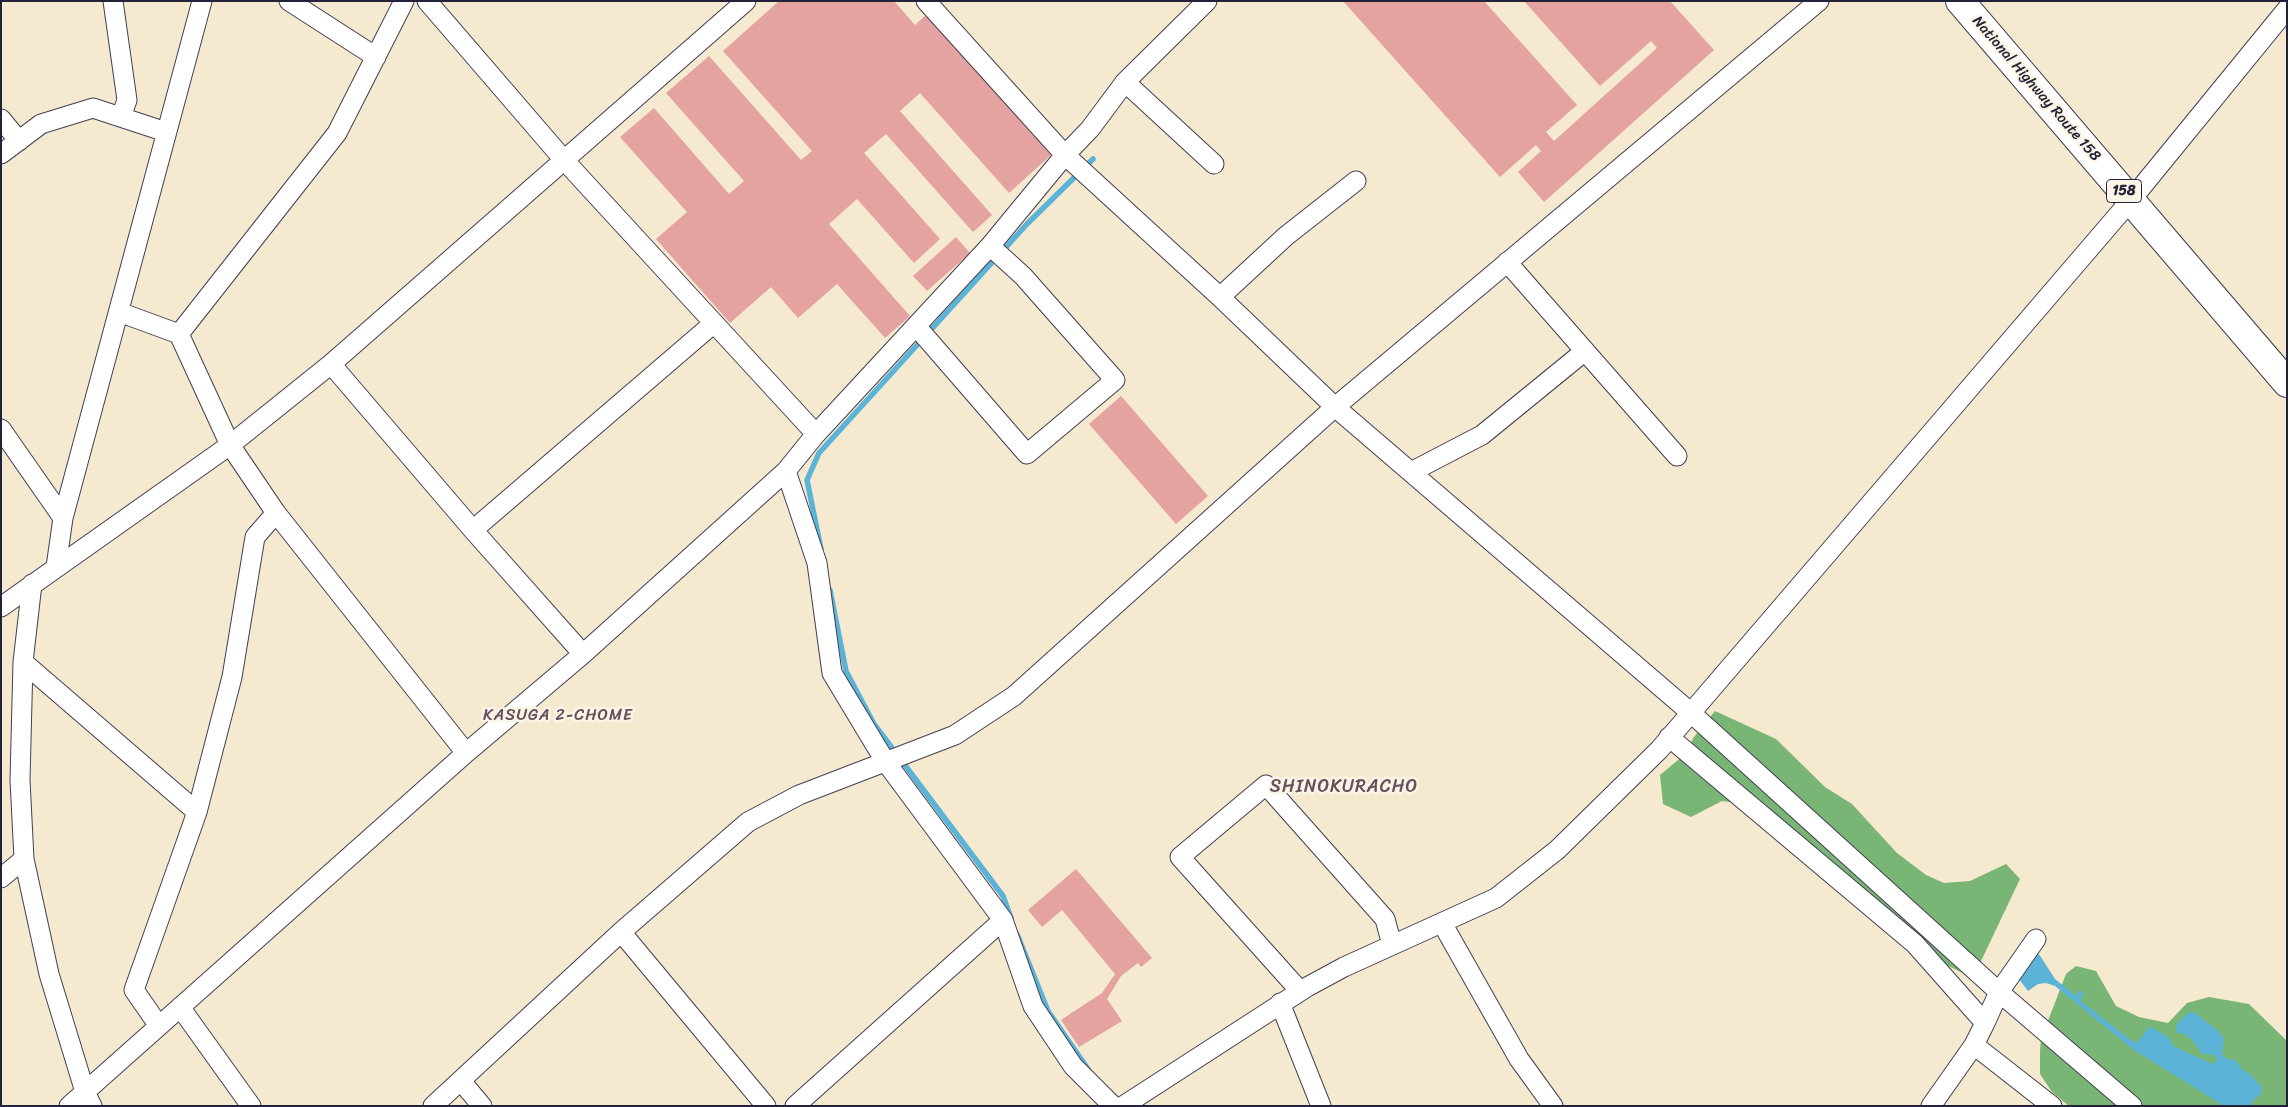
<!DOCTYPE html>
<style>
body{margin:0}
#map{position:relative;width:2288px;height:1107px;overflow:hidden;background:#f5e9d0;font-family:Sriracha,sans-serif}
canvas{display:block}
.frame{position:absolute;inset:0;border:2px solid #22223b;pointer-events:none}
</style>
<div id="map">
<canvas width="2288" height="1107"></canvas>
<div class="frame"></div>
</div>
<script>
const g = document.querySelector('canvas').getContext('2d');
g.lineJoin = 'round';
function fill(path, color) {
  g.fillStyle = color;
  g.fill(path, 'evenodd');
}
function toPath(rows) {
  const path = new Path2D();
  for (const r of rows) {
    path.moveTo(r[0], r[1]);
    for (let i = 2; i < r.length; i += 2) path.lineTo(r[i], r[i + 1]);
  }
  return path;
}
function trace(path, color, width, dash) {
  g.strokeStyle = color;
  g.lineWidth = width;
  g.lineCap = dash ? 'butt' : 'round';
  g.setLineDash(dash || []);
  g.stroke(path);
}
function write(font, color, halo, rows, align = 'center') {
  g.font = font + ' Sriracha,sans-serif';
  g.lineWidth = 5;
  g.setLineDash([]);
  g.textBaseline = 'middle';
  g.strokeStyle = halo;
  g.fillStyle = color;
  for (const [text, x, y, turn = 0] of rows) {
    g.save();
    g.translate(x, y);
    g.rotate((+turn || 0) * Math.PI / 180);
    g.textAlign = isNaN(turn) ? turn : align;
    if (halo) g.strokeText(text, 0, 0);
    g.fillText(text, 0, 0);
    g.restore();
  }
}
fill(toPath([
 [1715,711,1776,739,1825,787,1852,804,1897,853,1926,875,1944,883,1970,881,2006,864,2020,879,1973,978,1934,959,1751,805,1722,801,1691,817,1663,804,1660,775,1684,755,1694,737],
 [2076,966,2096,971,2116,1006,2139,1017,2168,1023,2187,1003,2209,997,2249,1004,2287,1041,2287,1106,2069,1106,2052,1092,2040,1074,2040,1051,2041,1039,2066,974]
]), '#79b574');
fill(toPath([
 [2039,954,2055,979,2076,996,2079,990,2083,992,2081,1001,2129,1039,2137,1043,2150,1026,2169,1038,2173,1046,2212,1064,2217,1060,2215,1055,2202,1054,2193,1041,2185,1034,2177,1033,2176,1026,2183,1017,2192,1011,2217,1030,2224,1039,2222,1055,2228,1059,2235,1060,2243,1070,2251,1075,2262,1087,2261,1094,2253,1100,2250,1106,2224,1106,2134,1050,2055,986,2046,983,2038,984,2028,991,2016,975,2028,960]
]), '#5bb3d8');
trace(toPath([
 [821,549,807,480,819,453,1027,224,1093,159],
 [830,590,846,671,874,724,1003,896,1011,918],
 [1017,934,1048,1011,1088,1069]
]), '#5bb3d8', 5.5);
fill(toPath([
 [779,1,894,1,915,25,926,15,1051,155,1009,193,920,93,900,111,992,215,973,232,886,134,864,153,940,239,914,263,857,199,829,224,910,316,885,338,837,284,798,318,771,287,730,323,656,239,687,212,620,137,654,108,729,194,744,181,666,93,709,56,801,160,812,151,723,51],
 [1343,1,1484,1,1577,105,1546,132,1554,141,1657,48,1651,41,1600,86,1524,1,1670,1,1714,50,1544,202,1518,172,1541,151,1536,145,1500,177],
 [956,237,970,253,927,291,913,276],
 [1121,396,1208,496,1176,524,1089,424],
 [1076,869,1152,958,1141,967,1138,963,1121,976,1107,999,1122,1021,1079,1047,1061,1020,1102,993,1115,974,1062,910,1042,927,1028,910]
]), '#e4a2a0');
const minor = toPath([
 [113,1,127,100,121,117],
 [289,1,376,57],
 [427,1,564,160,816,434],
 [926,1,1065,155,1220,297,1335,407,1690,712,1999,992,2132,1106],
 [1125,82,1214,164],
 [1,119,19,141],
 [1,154,41,124,93,108,166,132],
 [1507,262,1677,456],
 [1220,297,1286,236,1356,181],
 [119,312,179,334,230,445,276,513,466,753],
 [916,326,1027,454,1115,380,1023,276,990,246],
 [179,334,337,133,404,1],
 [331,364,473,530,583,654],
 [1,429,63,518],
 [786,471,817,563,832,673,885,761,1003,920,1033,1006,1073,1066,1113,1106],
 [1411,472,1482,435,1585,351],
 [473,530,714,323],
 [56,567,63,518,202,1],
 [32,584,23,662,20,780,24,859,49,974,85,1092,92,1106],
 [1,607,230,445,331,364,746,1],
 [23,662,197,812],
 [1669,737,1915,944,1985,1023,1974,1045,2052,1106],
 [1,878,24,859],
 [1442,923,1519,1059,1553,1106],
 [621,932,766,1106],
 [1300,991,1180,857,1266,785,1385,919,1392,945],
 [1280,1003,1321,1106],
 [180,1007,251,1106],
 [1985,1023,1999,992,2036,939],
 [159,1026,134,990,197,812,232,677,255,537,276,513],
 [461,1081,482,1106],
 [69,1106,466,753,583,654,786,471,816,434,990,246,1065,155,1090,129,1125,82,1207,1],
 [433,1106,621,932,748,822,799,795,955,735,1014,696,1335,407,1819,1],
 [795,1106,1003,920],
 [1123,1106,1307,987,1344,967,1496,898,1557,850,1659,750,2131,200,2287,9],
 [1931,1106,1974,1045]
]);
const highway = toPath([
 [1960,1,2287,383]
]);
trace(minor, '#424051', 21);
trace(highway, '#424051', 30);
trace(minor, '#fff', 19);
trace(highway, '#fff', 28);
for (const [x, y, w] of [
 [2124,191,35]
]) {
  const box = new Path2D();
  box.roundRect(x - w / 2, y - 11.5, w, 23, 4);
  g.fillStyle = '#fcf5e5';
  g.fill(box);
  trace(box, '#22223b', 1);
}
write('bold 14px', '#22223b', null, [
 ["158",2124,191]
]);
write('15px', '#22223b', '#fcf5e5', [
 ["National Highway Route 158",2036,89,49]
]);
g.letterSpacing = '1px';
write('16px', '#664f5e', '#fcf5e5', [
 ["KASUGA 2-CHOME",558,716]
]);
g.letterSpacing = '0px';
g.letterSpacing = '1px';
write('18px', '#664f5e', '#fcf5e5', [
 ["SHINOKURACHO",1344,787]
]);
g.letterSpacing = '0px';
</script>
